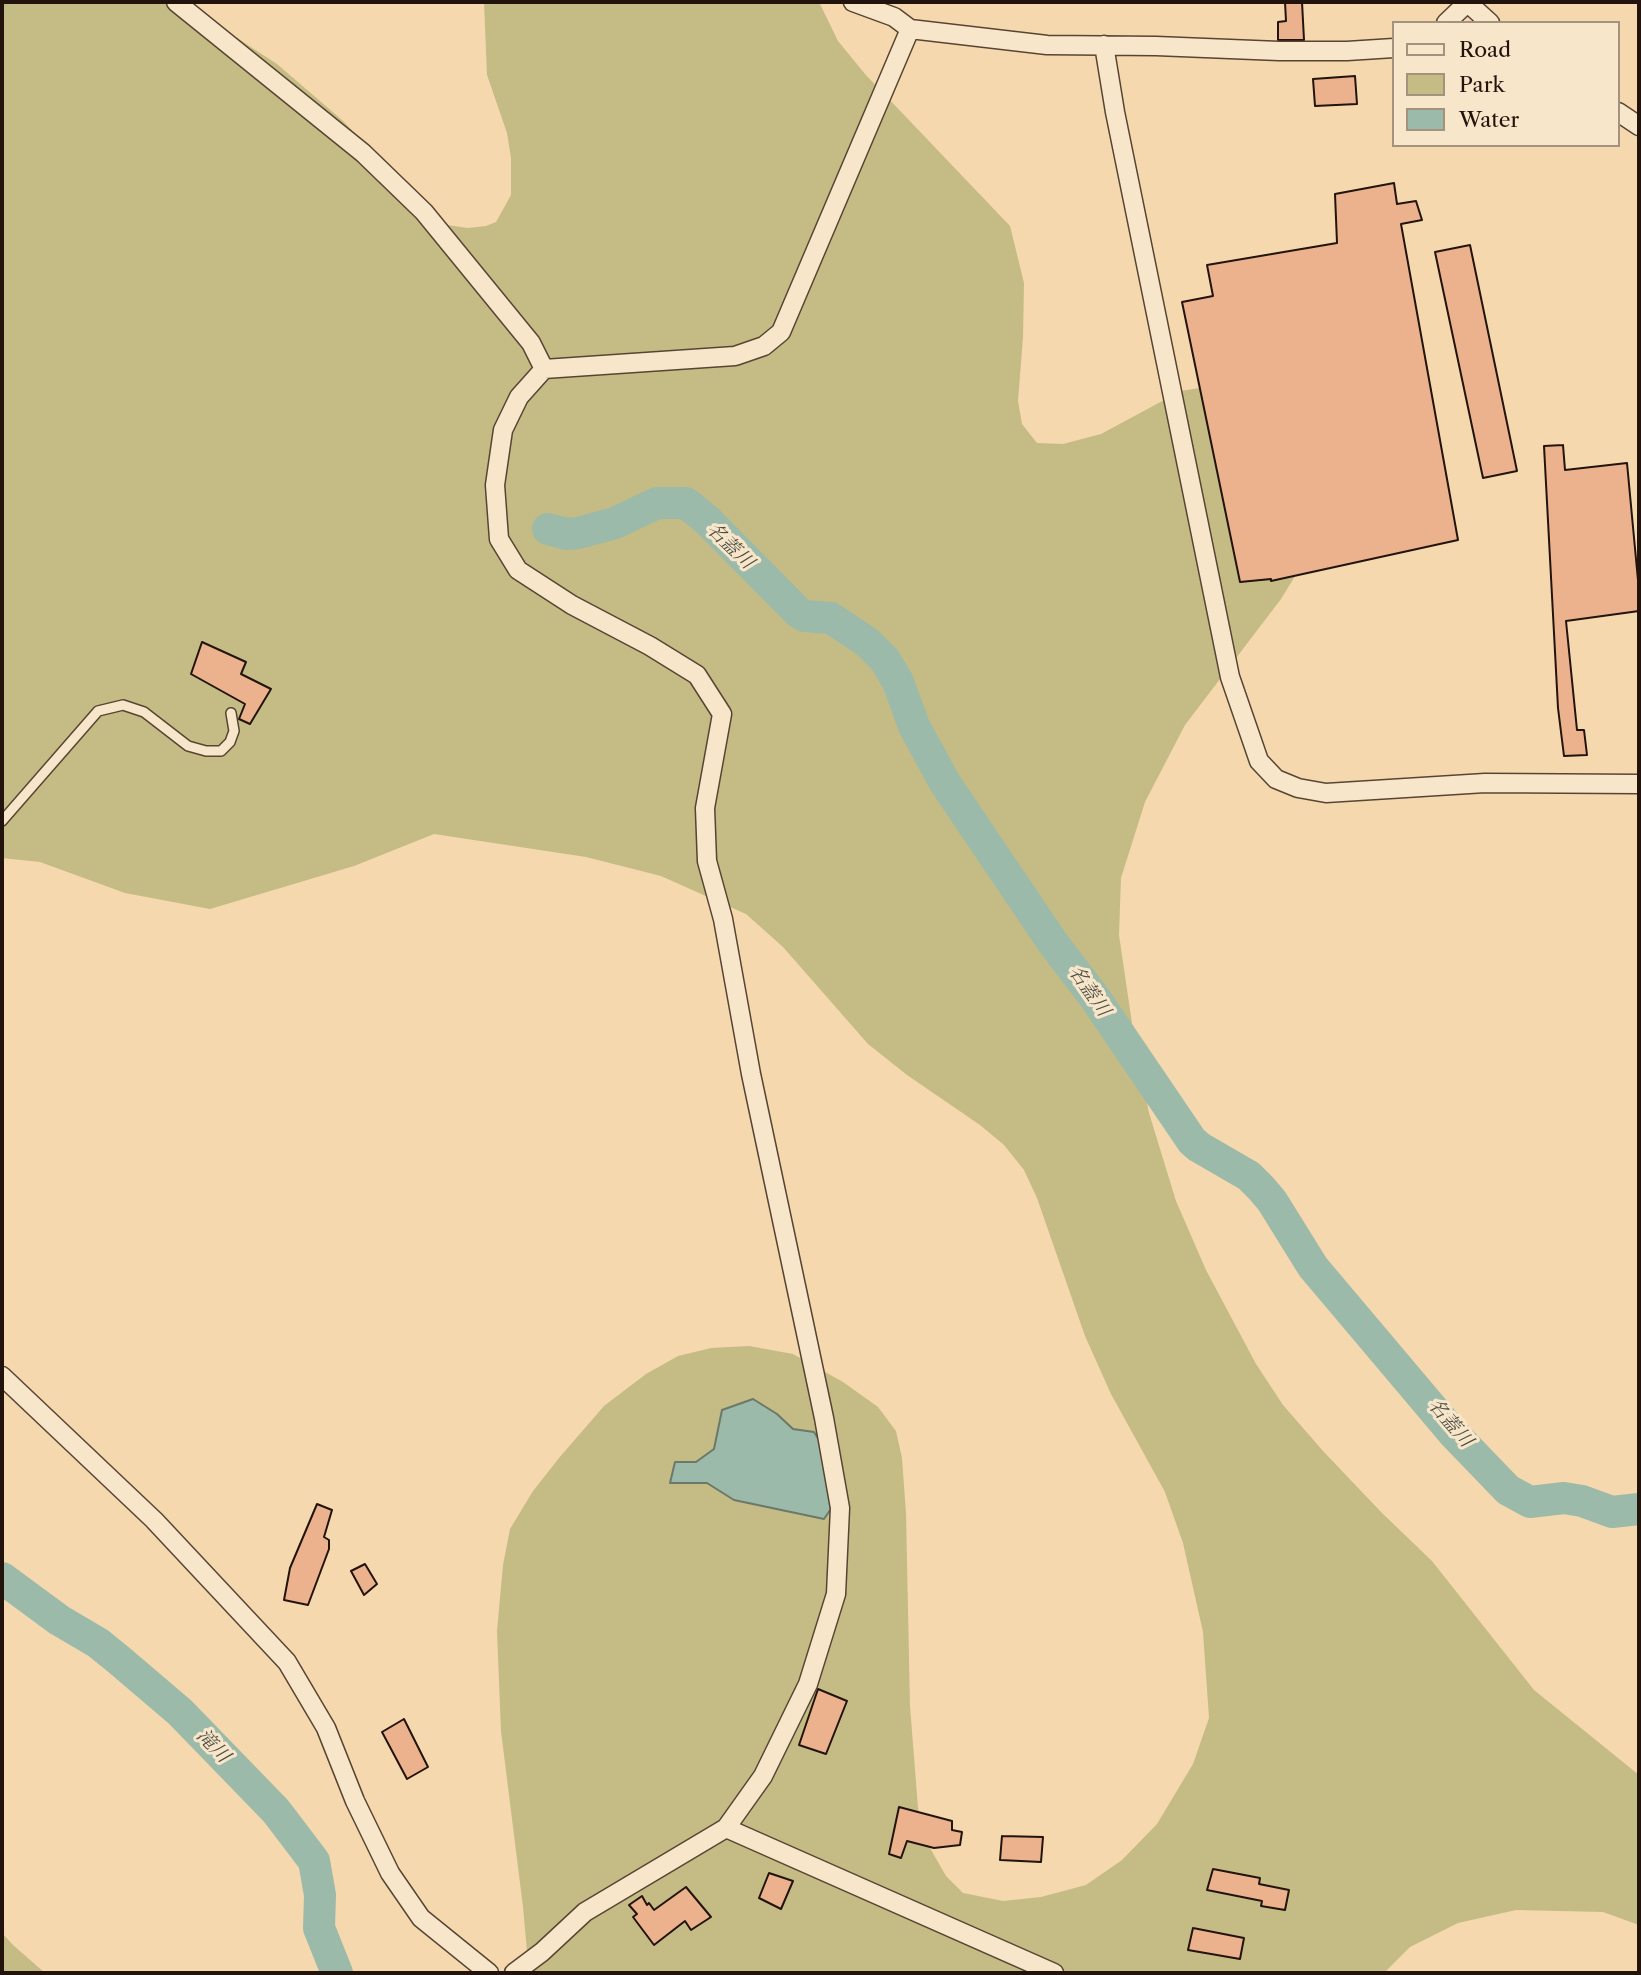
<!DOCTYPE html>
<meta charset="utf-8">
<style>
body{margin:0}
#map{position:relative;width:1641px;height:1975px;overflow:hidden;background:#f5d8ad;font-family:"Libre Caslon Text",serif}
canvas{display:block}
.frame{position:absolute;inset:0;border:4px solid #22140c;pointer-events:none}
.legend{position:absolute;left:1392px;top:21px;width:228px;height:126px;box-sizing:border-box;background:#f8e6ca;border:2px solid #a2927e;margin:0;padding:9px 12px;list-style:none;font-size:21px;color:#22140c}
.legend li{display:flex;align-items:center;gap:14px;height:35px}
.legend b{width:35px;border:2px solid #a2927e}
</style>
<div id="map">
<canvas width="1641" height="1975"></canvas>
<div class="frame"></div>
<ul class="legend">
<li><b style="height:9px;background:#f8e6ca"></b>Road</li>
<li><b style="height:19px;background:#c4bc84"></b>Park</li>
<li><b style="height:19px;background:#9cbaa9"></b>Water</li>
</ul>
</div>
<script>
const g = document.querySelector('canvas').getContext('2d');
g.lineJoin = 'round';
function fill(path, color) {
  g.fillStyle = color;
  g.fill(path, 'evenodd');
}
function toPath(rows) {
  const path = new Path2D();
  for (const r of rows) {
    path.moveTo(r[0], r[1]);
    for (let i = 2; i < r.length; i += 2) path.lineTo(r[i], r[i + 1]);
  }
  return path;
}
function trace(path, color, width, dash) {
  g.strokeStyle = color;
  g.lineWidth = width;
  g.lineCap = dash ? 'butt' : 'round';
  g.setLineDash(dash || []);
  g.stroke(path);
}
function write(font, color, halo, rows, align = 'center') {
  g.font = font + ' "Libre Caslon Text","Noto Serif JP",serif';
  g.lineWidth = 6;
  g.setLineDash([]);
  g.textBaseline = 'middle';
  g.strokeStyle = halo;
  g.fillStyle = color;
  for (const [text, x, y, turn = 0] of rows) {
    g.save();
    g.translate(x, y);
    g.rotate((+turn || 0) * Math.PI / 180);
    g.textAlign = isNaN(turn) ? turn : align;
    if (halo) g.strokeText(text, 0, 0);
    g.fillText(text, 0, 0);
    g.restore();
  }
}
fill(toPath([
 [2,2,182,2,277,64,342,120,386,165,431,217,447,225,468,228,486,226,496,222,511,195,511,158,507,133,487,75,484,2,819,2,838,41,865,74,1010,226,1024,283,1023,337,1018,401,1022,424,1037,443,1063,444,1101,434,1181,391,1212,386,1316,542,1281,599,1185,725,1145,802,1121,878,1119,935,1134,1037,1149,1113,1176,1201,1206,1270,1256,1364,1283,1405,1323,1451,1382,1513,1432,1561,1534,1690,1639,1775,1639,1925,1603,1912,1516,1910,1458,1923,1410,1947,1384,1973,529,1973,523,1907,501,1731,497,1631,503,1565,510,1529,533,1491,559,1458,604,1406,646,1374,678,1356,711,1348,749,1346,793,1354,843,1382,878,1407,896,1431,902,1458,906,1513,910,1706,918,1808,926,1841,946,1876,963,1893,1003,1901,1041,1897,1086,1885,1122,1860,1157,1824,1193,1764,1209,1718,1203,1632,1183,1543,1165,1492,1111,1394,1085,1336,1037,1198,1024,1170,1004,1145,980,1125,907,1075,868,1044,783,947,746,914,661,876,586,857,434,834,354,866,210,909,125,893,40,862,2,858],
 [2,1933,13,1945,45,1973,2,1973]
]), '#c4bc84');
const water = toPath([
 [753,1399,777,1414,793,1429,814,1432,821,1443,833,1506,824,1519,734,1500,707,1483,670,1483,675,1462,696,1462,714,1449,722,1410,753,1399]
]);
fill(water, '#9cbaa9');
trace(water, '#6b786a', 2);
trace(toPath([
 [548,529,567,534,578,533,615,523,657,503,686,503,707,520,798,612,805,616,831,618,867,642,885,660,898,682,914,726,945,783,1053,943,1095,998,1192,1141,1199,1147,1249,1176,1261,1188,1272,1201,1313,1267,1454,1434,1508,1490,1530,1502,1564,1498,1582,1501,1612,1512,1639,1509],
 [2,1578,59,1620,98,1643,119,1660,180,1712,276,1811,314,1861,320,1895,319,1928,337,1973]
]), '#9cbaa9', 32);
const building = toPath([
 [1285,2,1302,2,1304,40,1278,40,1278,22,1286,21,1285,2],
 [1355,76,1357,104,1315,106,1313,79,1355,76],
 [1394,183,1397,204,1416,201,1422,220,1401,224,1458,540,1271,581,1271,579,1240,582,1182,302,1213,296,1207,265,1337,243,1335,194,1394,183],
 [1470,245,1517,471,1483,478,1435,252,1470,245],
 [1563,445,1565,470,1627,463,1639,591,1639,611,1566,621,1577,730,1584,730,1587,755,1564,756,1558,708,1544,446,1563,445],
 [202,642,246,662,241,674,271,689,250,724,239,719,245,704,191,674,202,642],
 [317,1504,332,1510,324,1537,329,1540,329,1549,308,1605,284,1600,290,1568,317,1504],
 [365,1564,377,1584,364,1595,351,1571,365,1564],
 [818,1689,847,1701,826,1754,799,1745,818,1689],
 [404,1719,428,1767,407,1779,382,1732,404,1719],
 [899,1807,952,1821,952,1830,962,1832,960,1845,934,1848,907,1841,901,1858,889,1854,899,1807],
 [1002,1836,1043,1837,1041,1862,1000,1860,1002,1836],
 [1213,1869,1260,1878,1259,1884,1289,1890,1285,1910,1261,1906,1262,1901,1207,1890,1213,1869],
 [769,1873,793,1881,781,1909,759,1898,769,1873],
 [686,1887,711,1917,691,1930,685,1921,654,1945,633,1917,637,1914,629,1905,642,1896,647,1905,649,1903,654,1910,686,1887],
 [1193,1928,1244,1938,1240,1959,1188,1950,1193,1928]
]);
fill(building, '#ecb28d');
trace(building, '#22140c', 2);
const lane = toPath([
 [2,821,98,711,123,705,144,712,188,746,206,751,221,751,230,742,234,731,231,713]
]);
const street = toPath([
 [176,2,363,153,424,212,531,343,544,369],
 [853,2,894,17,910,29,1047,45,1156,46,1279,51,1347,51,1394,48],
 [1467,2,1490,23],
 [1446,23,1468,2],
 [1104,45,1115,112,1230,677,1259,761,1276,779,1298,788,1326,793,1485,783,1639,784],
 [1618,112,1639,126],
 [2,1376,154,1520,287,1662,326,1728,355,1801,390,1873,421,1918,489,1973],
 [726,1828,1054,1973],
 [514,1973,542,1952,585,1912,726,1828,763,1776,808,1684,836,1594,840,1508,824,1418,751,1074,723,919,707,861,705,808,722,714,697,675,650,646,572,605,518,570,499,539,495,485,503,430,519,397,544,369,735,356,764,346,781,332,910,29]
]);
trace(lane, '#574534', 12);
trace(street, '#574534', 21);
trace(lane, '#f8e6ca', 9);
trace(street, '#f8e6ca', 18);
write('italic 19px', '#4d4e43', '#f8e6ca', [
 ["名蓋川",730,546,44],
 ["名蓋川",1089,991,55],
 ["名蓋川",1450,1423,49],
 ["滝川",213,1746,46]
]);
</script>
